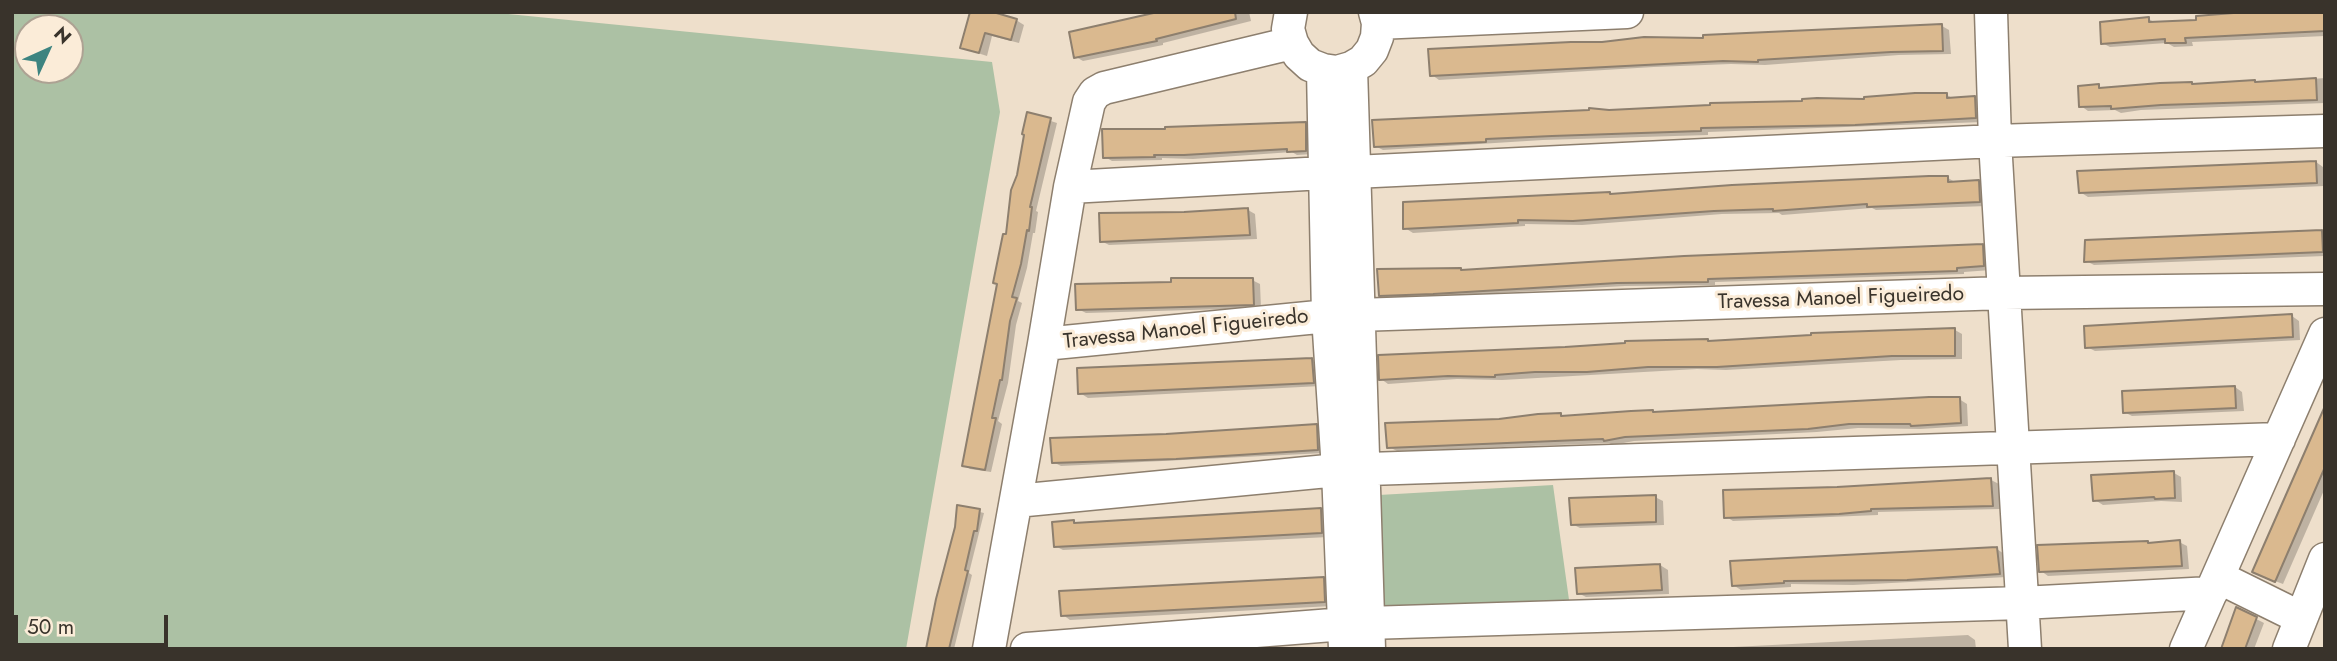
<!DOCTYPE html>
<style>
body{margin:0}
#map{position:relative;width:2337px;height:661px;overflow:hidden;background:#eedfcb;font-family:Jost,sans-serif}
canvas{display:block}
.frame{position:absolute;inset:0;border:14px solid #39332b;pointer-events:none}
.north{position:absolute;left:14px;top:14px;width:70px;height:70px;box-sizing:border-box;background:#fbecd8;border:2px solid #ada293;border-radius:50%;rotate:45deg;font-size:19px;font-weight:700;line-height:28px;text-align:center;color:#39332b}
.north::after{content:'';display:block;margin:auto;width:24px;height:32px;background:#3d8480;clip-path:polygon(50% 0,100% 100%,50% 72%,0 100%)}
.scale{position:absolute;left:14px;top:615px;width:154px;height:32px;box-sizing:border-box;border:4px solid #39332b;border-top:0;padding-left:9px;font-size:21px;line-height:24px;white-space:nowrap;color:#39332b;-webkit-text-stroke:5px #fbecd8;paint-order:stroke}
</style>
<div id="map">
<canvas width="2337" height="661"></canvas>
<div class="frame"></div>
<div class="north">N</div>
<div class="scale">50 m</div>
</div>
<script>
const g = document.querySelector('canvas').getContext('2d');
g.lineJoin = 'round';
function fill(path, color) {
  g.fillStyle = color;
  g.fill(path, 'evenodd');
}
function toPath(rows) {
  const path = new Path2D();
  for (const r of rows) {
    path.moveTo(r[0], r[1]);
    for (let i = 2; i < r.length; i += 2) path.lineTo(r[i], r[i + 1]);
  }
  return path;
}
function trace(path, color, width, dash) {
  g.strokeStyle = color;
  g.lineWidth = width;
  g.lineCap = dash ? 'butt' : 'round';
  g.setLineDash(dash || []);
  g.stroke(path);
}
function write(font, color, halo, rows, align = 'center') {
  g.font = font + ' Jost,sans-serif';
  g.lineWidth = 6;
  g.setLineDash([]);
  g.textBaseline = 'middle';
  g.strokeStyle = halo;
  g.fillStyle = color;
  for (const [text, x, y, turn = 0] of rows) {
    g.save();
    g.translate(x, y);
    g.rotate((+turn || 0) * Math.PI / 180);
    g.textAlign = isNaN(turn) ? turn : align;
    if (halo) g.strokeText(text, 0, 0);
    g.fillText(text, 0, 0);
    g.restore();
  }
}
fill(toPath([
 [12,12,488,12,992,62,1000,112,906,649,12,649],
 [28,28,70,28,70,70,28,70],
 [1553,485,1570,607,1385,618,1379,495]
]), '#acc1a4');
fill(toPath([
 [971,12,1016,20,1024,25,1019,43,992,36,987,56,962,48],
 [1161,12,1249,12,1251,21,1163,43,1163,45,1083,61,1076,57],
 [2325,12,2325,36,2192,42,2193,46,2174,47,2167,43,2110,47,2102,43,2149,19,2157,24],
 [1942,26,1949,30,1951,54,1899,55,1765,65,1731,64,1654,67,1439,80,1432,75,1705,40],
 [2325,78,2325,103,2141,110,2121,113,2115,110,2088,111,2081,106,2098,86,2104,89,2191,83,2195,85,2255,81,2258,83],
 [1947,95,1954,99,1975,98,1982,102,1983,122,1708,132,1708,135,1543,140,1383,150,1375,146,1609,112,1866,101],
 [1029,114,1057,123,1036,211,1038,212,1035,233,1033,233,1027,268,1018,301,1022,303,1016,325,1008,383,998,421,1002,424,991,472,970,469,964,465],
 [1305,124,1313,128,1313,154,1297,155,1292,152,1193,159,1162,158,1162,160,1112,161,1105,157,1166,131],
 [2316,162,2323,167,2324,186,2088,197,2080,192],
 [1948,178,1955,182,1978,182,1986,186,1987,206,1876,210,1872,208,1782,215,1779,213,1722,214,1582,225,1525,224,1525,226,1413,233,1405,228,1613,196],
 [1248,210,1255,214,1257,239,1109,245,1101,241,1184,214],
 [2321,232,2325,234,2325,256,2094,265,2086,261],
 [1982,246,1990,250,1991,270,1964,272,1964,274,1715,282,1715,285,1625,286,1388,299,1381,295,1460,269,1464,272],
 [1252,280,1260,284,1261,308,1086,313,1078,309],
 [2292,316,2299,321,2300,340,2095,351,2087,347],
 [1955,330,1962,334,1962,359,1901,360,1726,370,1697,369,1502,380,1457,379,1388,384,1381,379,1707,340,1710,342],
 [1312,359,1320,364,1321,386,1088,398,1080,393],
 [2235,387,2242,392,2244,411,2132,416,2124,412],
 [1959,399,1967,404,1968,426,1920,429,1858,428,1817,432,1634,441,1613,445,1609,443,1397,451,1389,447,1499,420,1560,415,1565,418],
 [2325,410,2325,488,2283,584,2262,576],
 [1316,426,1324,431,1325,453,1061,466,1053,462,1166,436],
 [2174,473,2181,477,2182,502,2161,501,2103,505,2095,500],
 [1991,480,1999,484,2000,509,1878,512,1878,515,1733,521,1725,516,1837,489],
 [1655,497,1663,501,1664,525,1580,528,1572,524],
 [959,507,984,513,969,573,972,575,954,649,928,649,957,528],
 [1321,510,1328,515,1329,537,1063,550,1055,546,1074,522,1078,524],
 [2179,542,2187,546,2189,569,2048,576,2041,571,2151,545],
 [1997,549,2004,554,2007,577,1853,585,1791,584,1791,587,1741,590,1733,585],
 [1660,565,1668,570,1669,594,1586,597,1578,593],
 [1323,579,1331,583,1332,606,1070,620,1063,615],
 [2237,609,2264,623,2254,649,2220,649],
 [1968,635,1975,640,1976,649,1671,649,1671,647,1733,647]
]), '#0003');
const building = toPath([
 [970,12,993,12,1017,19,1011,40,985,33,979,53,960,48,970,12],
 [1158,12,1235,12,1236,19,1156,39,1157,41,1074,58,1069,32,1158,12],
 [2246,12,2325,12,2325,31,2185,38,2186,43,2165,43,2165,39,2101,44,2100,22,2149,17,2149,22,2196,20,2196,16,2246,12],
 [1942,24,1943,51,1891,52,1758,60,1758,62,1723,61,1430,76,1428,49,1571,42,1602,42,1644,37,1703,38,1703,35,1942,24],
 [2316,78,2317,100,2161,105,2111,109,2111,106,2079,107,2078,86,2099,84,2099,88,2160,83,2192,82,2192,84,2255,80,2255,82,2316,78],
 [1915,93,1947,93,1947,98,1975,96,1976,118,1855,125,1701,128,1701,131,1552,136,1486,139,1486,142,1374,147,1372,120,1589,110,1589,108,1609,110,1710,105,1710,103,1802,101,1802,99,1817,98,1864,99,1864,97,1915,93],
 [1027,112,1051,118,1030,207,1032,207,1029,231,1027,230,1021,264,1012,297,1017,298,1010,321,1002,380,1000,380,992,418,996,418,985,470,962,466,997,284,993,283,1003,234,1006,234,1011,190,1017,175,1024,135,1022,134,1027,112],
 [1306,122,1306,151,1287,152,1287,149,1184,155,1154,155,1155,157,1103,158,1102,129,1165,129,1165,127,1306,122],
 [2316,161,2317,183,2079,193,2077,171,2316,161],
 [1929,176,1948,176,1948,182,1979,180,1980,202,1867,207,1867,204,1773,211,1773,209,1714,211,1573,221,1518,220,1518,223,1403,229,1403,202,1610,192,1610,194,1732,185,1929,176],
 [1248,208,1250,235,1100,242,1099,213,1184,212,1248,208],
 [2322,230,2323,252,2084,262,2085,240,2322,230],
 [1983,244,1984,266,1957,268,1957,271,1708,279,1708,282,1617,283,1433,294,1379,296,1377,269,1461,268,1461,270,1684,256,1983,244],
 [1171,278,1253,278,1254,305,1076,310,1075,284,1171,282,1171,278],
 [2292,314,2293,337,2085,348,2084,326,2292,314],
 [1955,328,1955,356,1892,356,1717,367,1648,367,1587,372,1535,372,1495,375,1495,377,1448,376,1379,380,1378,355,1565,347,1625,343,1625,341,1708,339,1708,341,1811,335,1811,333,1955,328],
 [1312,358,1314,383,1078,394,1077,368,1312,358],
 [2235,386,2236,408,2123,413,2122,391,2235,386],
 [1929,397,1960,397,1961,423,1911,426,1910,424,1849,424,1808,429,1625,437,1604,441,1603,439,1387,448,1385,423,1499,419,1538,414,1561,413,1561,416,1631,411,1653,410,1653,412,1929,397],
 [2325,406,2325,467,2275,582,2252,572,2325,406],
 [1317,424,1318,450,1176,459,1052,463,1050,438,1166,434,1317,424],
 [2174,471,2175,498,2155,499,2154,497,2093,501,2091,475,2174,471],
 [1991,478,1993,506,1871,509,1871,511,1839,514,1724,518,1723,490,1837,487,1991,478],
 [1656,495,1656,522,1571,525,1569,498,1656,495],
 [957,505,980,509,977,531,974,531,965,570,968,571,949,649,926,649,936,599,955,527,957,505],
 [1321,508,1322,533,1054,547,1052,522,1074,520,1074,523,1321,508],
 [2180,540,2182,566,2039,572,2037,545,2148,541,2148,543,2180,540],
 [1997,547,2000,574,1907,580,1784,581,1784,583,1732,586,1730,561,1997,547],
 [1660,564,1662,590,1577,594,1575,568,1660,564],
 [1324,577,1325,602,1061,616,1059,591,1324,577],
 [2236,607,2257,617,2245,649,2221,649,2236,607]
]);
fill(building, '#dab98f');
trace(building, '#8d7f6e', 2);
const minor = toPath([
 [1291,12,1288,29,1292,43,1299,55,1310,65,1323,70,1337,72,1351,68,1363,61,1372,50,1377,37,1378,23,1375,12],
 [1991,12,1995,141,2025,649],
 [1378,23,1627,12],
 [1351,68,1369,649],
 [1323,70,1328,316,1338,470,1345,649],
 [1354,172,1995,141,2325,131],
 [1070,187,1324,173],
 [1358,315,2004,293,2325,289],
 [1044,344,1328,316],
 [1016,501,1338,470,2279,439],
 [2218,577,2301,618],
 [1367,623,2022,603,2211,593],
 [989,649,1044,344,1070,187,1089,102,1095,93,1104,88,1292,43],
 [1027,649,1345,624],
 [2186,649,2325,334],
 [2289,649,2325,559]
]);
trace(minor, '#8d7f6e', 35);
trace(minor, '#fff', 32);
write('21px', '#39332b', '#fbecd8', [
 ["Travessa Manoel Figueiredo",1841,299,-2],
 ["Travessa Manoel Figueiredo",1186,330,-6]
]);
</script>
